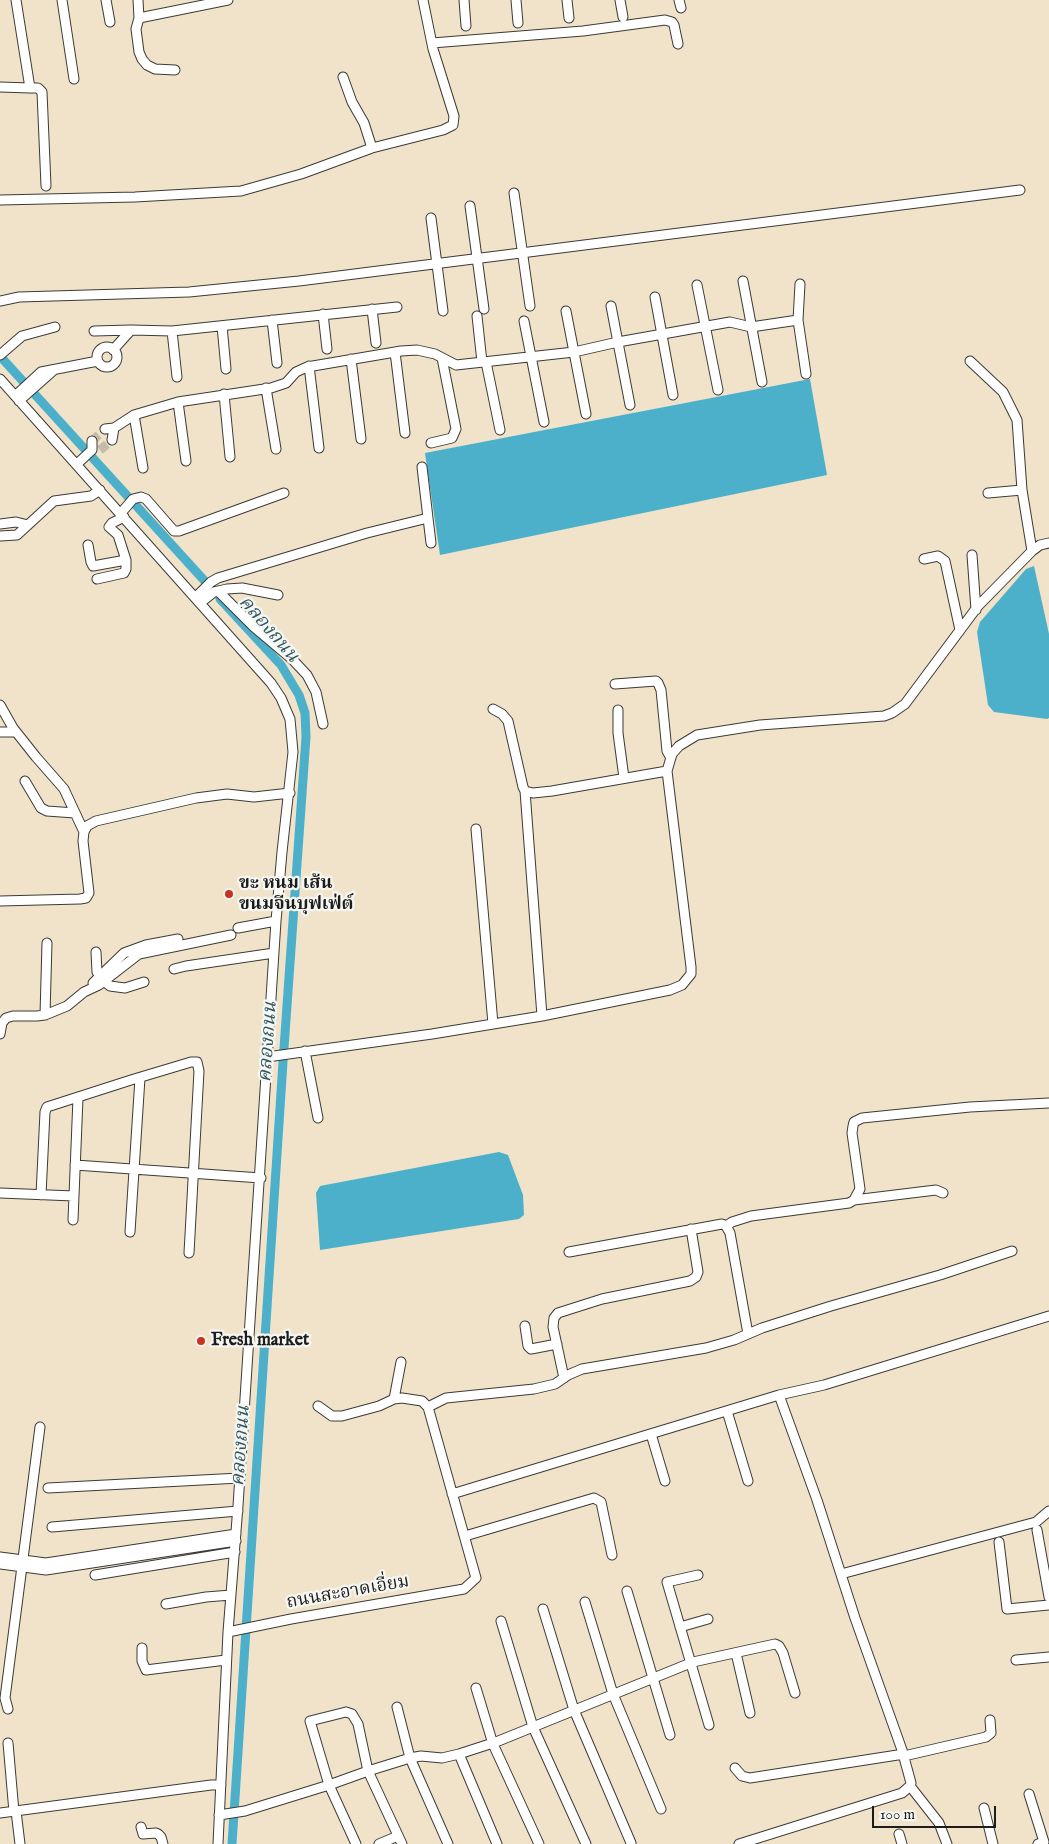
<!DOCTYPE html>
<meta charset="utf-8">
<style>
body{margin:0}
#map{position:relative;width:1049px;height:1844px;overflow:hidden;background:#f0e3c9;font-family:"IM FELL English",serif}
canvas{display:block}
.scale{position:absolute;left:872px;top:1806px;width:124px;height:22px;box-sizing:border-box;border:2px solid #1c1c1c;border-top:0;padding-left:6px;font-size:15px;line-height:18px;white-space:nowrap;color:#1c1c1c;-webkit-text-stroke:4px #f6f6f2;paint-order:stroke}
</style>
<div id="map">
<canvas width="1049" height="1844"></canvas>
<div class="scale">100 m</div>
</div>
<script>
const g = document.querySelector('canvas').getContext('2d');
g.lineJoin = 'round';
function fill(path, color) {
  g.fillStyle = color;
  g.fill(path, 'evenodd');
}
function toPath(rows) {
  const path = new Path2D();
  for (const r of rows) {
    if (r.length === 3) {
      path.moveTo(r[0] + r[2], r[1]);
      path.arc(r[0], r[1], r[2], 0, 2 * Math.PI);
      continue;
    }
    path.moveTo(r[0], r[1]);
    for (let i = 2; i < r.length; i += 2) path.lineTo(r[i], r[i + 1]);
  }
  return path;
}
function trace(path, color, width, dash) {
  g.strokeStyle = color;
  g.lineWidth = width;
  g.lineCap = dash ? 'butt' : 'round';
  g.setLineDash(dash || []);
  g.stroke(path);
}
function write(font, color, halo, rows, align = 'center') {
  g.font = font + ' "IM FELL English","Noto Serif Thai",serif';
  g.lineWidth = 4.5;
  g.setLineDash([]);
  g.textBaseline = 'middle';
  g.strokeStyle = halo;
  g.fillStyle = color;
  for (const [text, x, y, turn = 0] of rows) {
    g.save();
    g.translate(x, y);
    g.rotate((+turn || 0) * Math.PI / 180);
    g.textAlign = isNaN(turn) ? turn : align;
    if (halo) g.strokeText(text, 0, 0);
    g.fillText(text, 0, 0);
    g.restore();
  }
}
fill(toPath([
 [810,379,827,475,440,555,425,453],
 [1034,566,1049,634,1049,718,1047,719,994,712,988,705,977,632,980,622,1026,569],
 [499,1152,508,1155,523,1195,524,1215,519,1219,320,1250,316,1193,320,1186]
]), '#4cb0cb');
trace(toPath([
 [0,356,212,589],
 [220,599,281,665,299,695,305,713,306,737,283,1062,232,1844]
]), '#4cb0cb', 9);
trace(toPath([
 [92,441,105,429],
 [100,450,112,440]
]), '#c6bba6', 9, [9, 4.5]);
const minor = toPath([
 [16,0,30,88],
 [62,0,74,79],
 [106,0,110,22],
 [138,0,139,18,228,0],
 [464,0,466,26],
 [516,0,518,23],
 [567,0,569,18],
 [620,0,623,17],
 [679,0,681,8],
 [139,18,136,29,139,52,142,59,147,65,155,69,175,70],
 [432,43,583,31,665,20,672,22,674,25,678,44],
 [343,77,352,102,364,123,372,148],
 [0,87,30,88,38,88,42,92,46,186],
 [514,193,530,306],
 [0,200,135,197,241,191,301,174,372,148,443,130,453,125,454,116,433,49,423,0],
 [470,206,484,309],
 [431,218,443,311],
 [743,281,762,382],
 [800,284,798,320,806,374],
 [697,285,718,390],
 [655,297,673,395],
 [0,301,19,297,189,292,299,281,1020,190],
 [611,306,630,405],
 [372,309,376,343],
 [566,311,586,414],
 [323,314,327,349],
 [477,316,482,362],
 [272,320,277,363],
 [524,321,544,422],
 [222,326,226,369],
 [94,331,131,330],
 [172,331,177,377],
 [107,357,10],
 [113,350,131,330,172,331,397,307],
 [395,352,405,433],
 [0,355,22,336,55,327],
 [351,359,361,439],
 [970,361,1003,392,1017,420,1022,490,1032,551],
 [486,362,500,430],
 [309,366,319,448],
 [0,379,271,683,281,698,290,719,293,752,282,852,276,921,238,1506,228,1632,218,1844],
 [266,388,276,449],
 [224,394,230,457],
 [15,396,41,372,98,361],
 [19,401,54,370],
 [178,402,186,461],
 [134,415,143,468],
 [105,429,114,428,134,415,178,402,271,388,286,383,296,372,307,367,401,351,417,350,435,354,456,365,574,352,618,342,730,322,751,327,798,320],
 [112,440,114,428],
 [431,443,452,438,456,429,442,358],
 [77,464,92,450,92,441],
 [988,493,1022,490],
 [121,513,133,499,141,497,146,499,174,531,179,531,284,493],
 [428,518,431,543],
 [0,524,16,522,28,525],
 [0,536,17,535,54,501,91,496,100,490],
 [88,545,91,562,93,566,126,560,118,535,109,527,112,523,124,517],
 [972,555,976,610],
 [924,559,938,556,945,561,960,630],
 [97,579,124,573,126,569,126,560],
 [218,591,254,627,292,659,307,675,316,692,323,724],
 [196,597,211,582,218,578,367,533,428,518,422,467],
 [200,603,214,592,227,589,242,588,278,595],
 [615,684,656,681,658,683,661,690,667,751,671,758],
 [0,705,13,728,36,757,64,789,84,832],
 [493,709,502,714,508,721,523,787,525,791,533,793,552,791,667,771],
 [618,710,618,733,624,778],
 [0,732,16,732],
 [25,781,41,808,47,811,75,813],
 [525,791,542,1016],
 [476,829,493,1024],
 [0,901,80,899,86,898,89,893,83,841,84,832,87,826,96,821,196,798,227,794,254,797,290,793],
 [238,928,276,921],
 [96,952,97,972,104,981,110,986,125,988,144,982],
 [174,969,186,966,274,953],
 [93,983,124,953,146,945,178,939],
 [45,1015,47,943],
 [0,1034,2,1023,6,1018,13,1016,37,1016,45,1015,67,1006,84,992,99,985,139,954,231,935],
 [305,1051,318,1118],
 [267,1057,432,1034,542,1016,670,990,682,985,691,974,691,967,667,771,672,754,679,746,697,735,760,725,884,716,892,713,905,704,978,606,1032,551,1040,545,1049,543],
 [75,1165,261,1178],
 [0,1193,74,1196],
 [41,1195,45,1112,47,1107,131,1080,191,1062,197,1062,199,1071,189,1253],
 [854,1200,936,1190,943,1193],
 [73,1220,78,1098],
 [726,1226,732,1222,751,1216,849,1203,854,1200,860,1189,852,1133,853,1126,854,1122,862,1118,970,1107,1049,1103],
 [130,1232,140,1078],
 [569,1252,722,1224,726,1226,730,1233,748,1334],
 [525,1326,528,1346,531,1349,557,1344],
 [564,1378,553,1327,554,1318,558,1313,602,1299,690,1281,696,1277,698,1272,691,1229],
 [779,1395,817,1500,855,1618,902,1750,911,1783,910,1786,939,1823,947,1844],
 [394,1399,401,1362],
 [428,1407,446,1398,534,1389,555,1384,568,1375,582,1369,706,1348,734,1340,762,1328,831,1306,940,1275,1012,1251],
 [727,1411,748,1481],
 [651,1434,665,1481],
 [48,1488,240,1478],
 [452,1494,779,1395,824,1385,1049,1316],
 [52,1527,238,1511],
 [1037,1530,1049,1597],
 [465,1536,594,1498,601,1502,612,1555],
 [999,1542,1007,1609,1049,1605],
 [0,1557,46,1563,236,1534],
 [0,1564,46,1570,236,1541],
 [841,1574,1036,1522,1049,1511],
 [95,1575,235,1552],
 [698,1575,667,1582,709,1725],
 [627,1591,670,1735],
 [585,1602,613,1694,661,1809],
 [166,1604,206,1597,231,1595],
 [543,1609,574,1710,631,1843],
 [501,1621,533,1727,586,1844],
 [680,1627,708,1619],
 [228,1632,291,1619,464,1589,476,1578,428,1407,422,1401,402,1398,394,1399,379,1406,342,1416,332,1416,318,1406],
 [142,1648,142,1661,146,1670,226,1660],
 [736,1653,750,1713],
 [1016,1660,1049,1657],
 [476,1688,493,1744,539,1844],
 [397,1707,410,1758,448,1844],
 [8,1709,5,1698,40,1427],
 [346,1712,352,1714,358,1724,368,1771,329,1785,310,1721,346,1712],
 [8,1743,14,1812],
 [459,1754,497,1844],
 [904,1756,986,1737,991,1733,990,1720],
 [735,1768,742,1776,750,1778,904,1754],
 [1029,1794,1044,1842,1038,1844],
 [984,1808,993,1844],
 [16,1811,20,1844],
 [0,1813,211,1785,221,1785],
 [219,1815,245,1811,329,1785,356,1844],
 [141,1827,143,1834,156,1833,158,1834,161,1837,163,1844],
 [899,1834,902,1844],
 [379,1844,398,1836],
 [402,1844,368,1771,410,1758,421,1756,442,1758,459,1754,496,1742,693,1662,775,1644,779,1646,783,1653,795,1693],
 [739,1844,902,1793,910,1786]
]);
trace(minor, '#3c3a36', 11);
trace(minor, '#fff', 9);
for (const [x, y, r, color] of [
 [229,894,5,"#c8321e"],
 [201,1341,5,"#c8321e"]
]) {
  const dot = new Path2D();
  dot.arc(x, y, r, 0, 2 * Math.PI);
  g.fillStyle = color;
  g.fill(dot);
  trace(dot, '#f6f6f2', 2);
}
write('bold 18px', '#1c1c1c', '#f6f6f2', [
 ["ขะ หนม เส้น",239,884],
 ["ขนมจีนบุฟเฟ่ต์",239,905],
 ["Fresh market",211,1341]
], 'left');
write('18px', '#1c1c1c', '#f6f6f2', [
 ["ถนนสะอาดเอี่ยม",348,1593,-10]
]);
write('italic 19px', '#2f5762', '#f6f6f2', [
 ["คลองถนน",268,630,49],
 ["คลองถนน",269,1042,-86],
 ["คลองถนน",242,1446,-86]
]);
</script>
